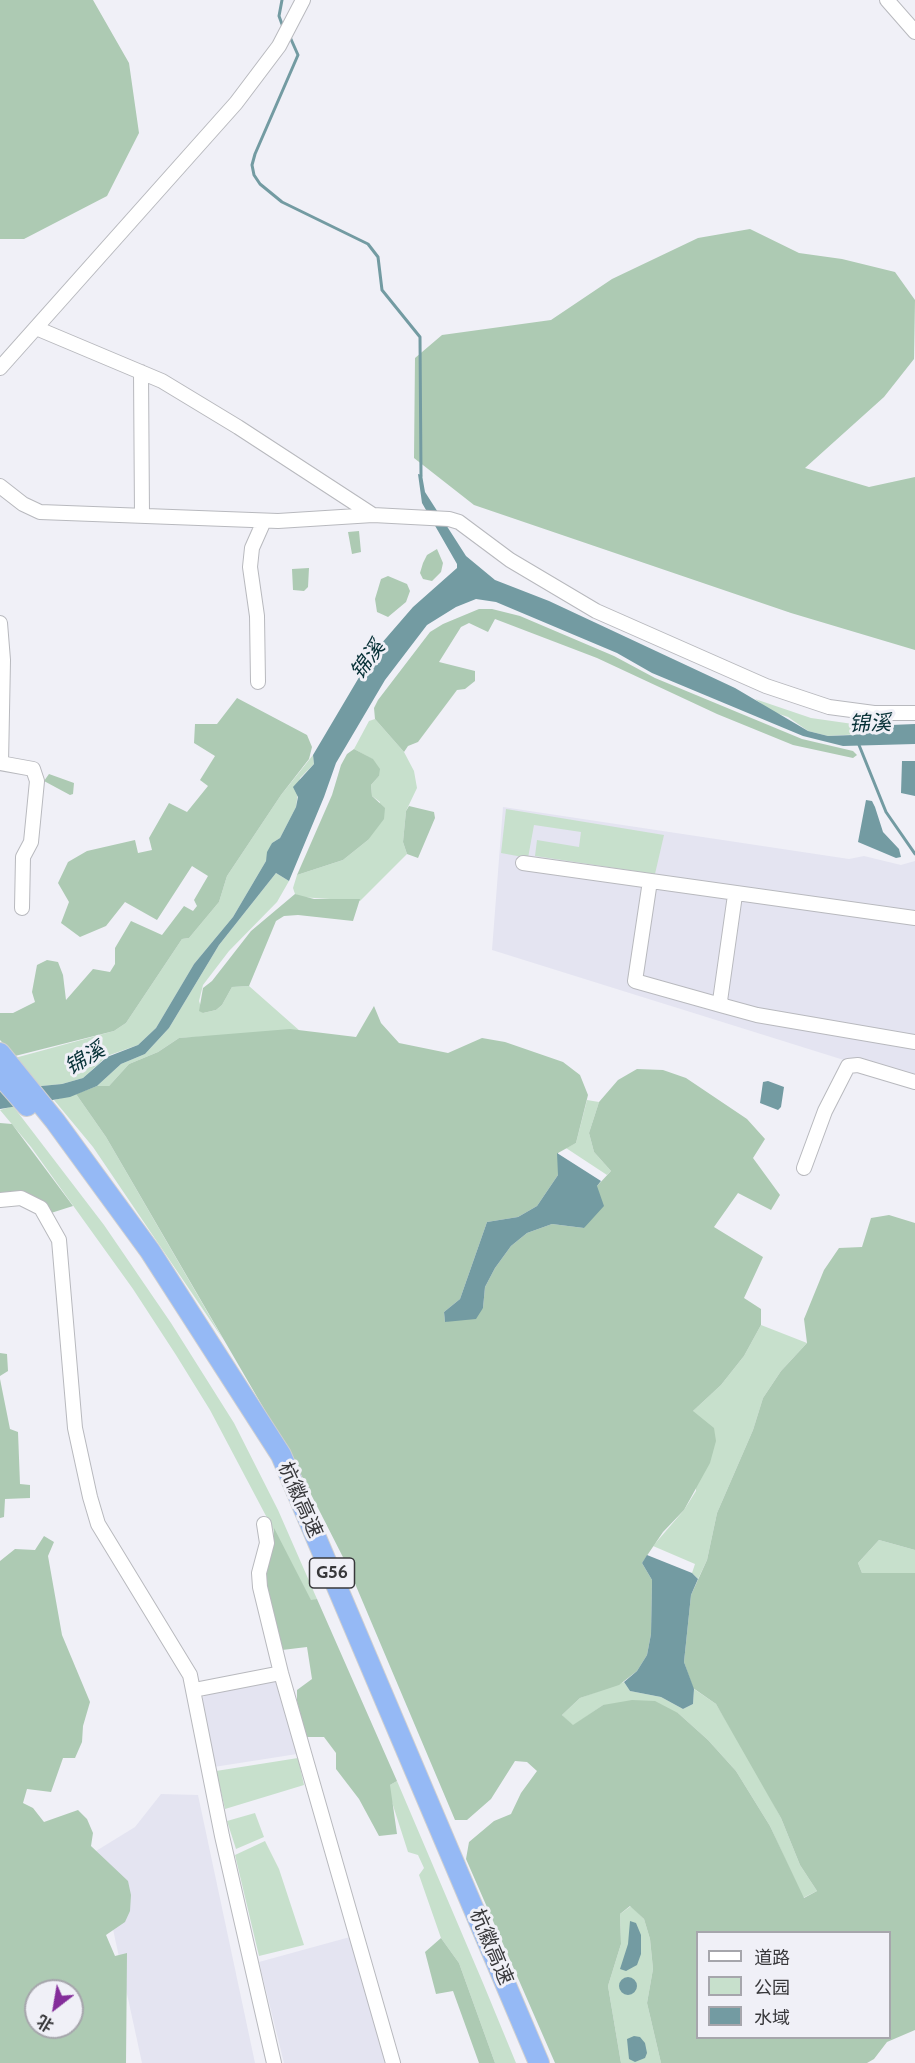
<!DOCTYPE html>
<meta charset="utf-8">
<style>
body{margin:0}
#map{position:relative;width:915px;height:2063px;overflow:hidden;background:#f0f0f7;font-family:Cabin,"Noto Sans SC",sans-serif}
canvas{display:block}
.legend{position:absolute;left:696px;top:1931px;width:195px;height:108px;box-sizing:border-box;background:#f0f0f7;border:2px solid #a6a6ac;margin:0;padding:8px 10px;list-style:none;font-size:18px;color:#38383b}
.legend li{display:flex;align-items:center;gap:12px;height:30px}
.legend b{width:30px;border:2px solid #a6a6ac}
.north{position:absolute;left:24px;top:1979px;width:60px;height:60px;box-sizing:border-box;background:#f0f0f7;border:2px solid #a6a6ac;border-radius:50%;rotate:211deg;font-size:16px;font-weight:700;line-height:24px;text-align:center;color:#38383b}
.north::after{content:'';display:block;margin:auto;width:21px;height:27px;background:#842d9a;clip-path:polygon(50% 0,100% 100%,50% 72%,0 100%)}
</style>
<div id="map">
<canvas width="915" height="2063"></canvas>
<ul class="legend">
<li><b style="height:8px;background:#fff"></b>道路</li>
<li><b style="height:16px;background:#c7e0cc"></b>公园</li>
<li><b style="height:16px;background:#739ba2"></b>水域</li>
</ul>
<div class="north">北</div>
</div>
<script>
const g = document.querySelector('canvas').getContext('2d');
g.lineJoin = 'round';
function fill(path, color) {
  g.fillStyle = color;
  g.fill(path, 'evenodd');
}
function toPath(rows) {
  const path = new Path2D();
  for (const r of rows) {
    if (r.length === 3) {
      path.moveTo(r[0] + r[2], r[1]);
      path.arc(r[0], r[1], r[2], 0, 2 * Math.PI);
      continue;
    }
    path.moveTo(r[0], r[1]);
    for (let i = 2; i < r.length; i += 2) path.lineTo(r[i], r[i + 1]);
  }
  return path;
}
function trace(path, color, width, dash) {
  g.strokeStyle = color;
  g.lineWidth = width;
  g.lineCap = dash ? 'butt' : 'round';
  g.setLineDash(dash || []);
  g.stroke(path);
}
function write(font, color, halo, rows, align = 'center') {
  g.font = font + ' Cabin,"Noto Sans SC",sans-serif';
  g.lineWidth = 6;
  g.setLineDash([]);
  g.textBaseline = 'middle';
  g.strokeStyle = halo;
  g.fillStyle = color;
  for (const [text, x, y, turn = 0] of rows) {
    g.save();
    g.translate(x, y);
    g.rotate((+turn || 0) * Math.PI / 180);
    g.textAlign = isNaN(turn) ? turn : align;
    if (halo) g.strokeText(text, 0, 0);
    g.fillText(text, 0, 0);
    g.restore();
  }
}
fill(toPath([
 [503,807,849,859,864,856,901,865,915,861,915,1078,847,1061,492,950],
 [277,1679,297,1754,214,1767,198,1704,208,1691],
 [161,1794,198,1795,255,2063,142,2063,96,1851,135,1827],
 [350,1937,388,2063,284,2063,259,1962]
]), '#e4e4f1');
fill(toPath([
 [755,699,811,718,867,726,861,734,828,736,808,731,788,717,773,712],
 [375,719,404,752,414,771,417,788,406,811,403,842,407,854,360,901,300,897,295,894,293,888,297,875,343,860,368,840,380,802,372,796,371,785,379,776,379,769,372,759,354,749,369,721],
 [313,755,314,764,300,778,296,807,280,838,272,843,266,861,233,917,194,964,156,1028,138,1045,107,1056,83,1078,62,1084,0,1090,0,1062,114,1031,126,1023,182,939,189,938,219,902,227,876,281,795],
 [506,809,664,835,655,874,535,856,537,840,579,847,581,832,534,825,528,858,501,853],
 [276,873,289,881,277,902,229,951,203,985,199,1001,203,1013,216,1010,222,1005,232,987,249,986,300,1031,179,1038,158,1052,129,1064,109,1086,97,1086,121,1064,145,1054,169,1028,219,945],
 [76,1094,106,1137,223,1339,93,1147,54,1100],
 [587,1100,599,1102,589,1133,594,1152,611,1171,607,1175,566,1148,576,1143],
 [13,1106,104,1225,171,1323,234,1423,278,1510,317,1599,311,1601,210,1410,176,1355,133,1289,31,1147,0,1110],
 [761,1325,807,1343,781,1371,763,1398,753,1430,717,1513,707,1560,698,1579,692,1573,695,1564,653,1546,684,1510,696,1491,693,1411,721,1385,744,1356],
 [879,1540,915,1550,915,1573,862,1573,858,1563],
 [624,1682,630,1691,661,1697,683,1709,693,1704,694,1689,716,1704,755,1769,781,1818,800,1865,817,1891,803,1898,770,1826,736,1771,708,1740,678,1713,603,1705,573,1726,562,1715,580,1698],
 [298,1758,304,1785,225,1809,216,1771],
 [397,1781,483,1983,516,2063,495,2063,459,1963,441,1938,419,1875,424,1868,418,1855,408,1852,390,1796,390,1785],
 [255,1813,264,1837,236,1849,227,1821],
 [265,1841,279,1869,304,1945,259,1956,235,1855],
 [631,1906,644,1919,650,1939,653,1969,647,2003,661,2063,621,2063,608,1986,621,1944,620,1914]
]), '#c7e0cc');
fill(toPath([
 [0,0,93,0,129,63,139,133,107,196,24,239,0,239],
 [750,229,799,253,842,259,895,272,915,300,914,359,884,397,805,468,869,487,915,477,915,650,791,613,474,505,414,458,415,358,442,335,551,320,612,279,698,238],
 [359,531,361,552,352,554,348,532],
 [437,549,443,563,441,572,432,581,423,579,420,573,423,563,427,555],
 [309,568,308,587,304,591,293,590,292,569],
 [388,576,407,584,410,591,406,602,388,617,377,612,375,599,381,579],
 [479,609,492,609,520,616,614,656,655,678,802,739,853,751,857,755,853,758,793,745,717,714,597,658,495,619,488,632,469,623,461,627,439,662,475,671,475,681,465,689,457,690,418,742,408,746,404,752,375,719,374,708,378,700,430,632,443,624],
 [237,698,307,735,312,747,309,759,281,795,227,876,219,902,189,938,182,939,126,1023,114,1031,15,1056,0,1040,0,1013,13,1013,35,1002,32,992,37,965,47,960,58,962,63,975,66,1000,93,969,110,972,115,964,115,948,131,921,162,935,184,906,193,911,197,906,194,900,208,876,192,866,157,920,125,902,106,926,80,937,61,923,69,902,58,883,68,862,87,851,135,840,138,853,152,850,149,838,169,803,187,812,208,786,200,780,215,756,194,743,195,724,217,724],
 [354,749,373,759,380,769,379,776,371,785,372,796,385,808,384,819,368,840,343,860,297,875,332,795,341,765,347,754],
 [49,774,74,783,73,794,70,795,44,781],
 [409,806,434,812,435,818,418,858,407,854,403,842,406,811],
 [295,894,314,899,360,899,353,921,298,915,284,916,276,921,249,986,232,987,222,1005,216,1010,203,1013,199,1011,203,988,212,981,251,931],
 [374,1006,381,1023,399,1043,448,1053,482,1038,505,1042,563,1062,580,1075,588,1095,576,1143,558,1153,558,1175,537,1206,518,1217,487,1222,460,1299,444,1312,445,1322,483,1308,485,1287,495,1268,511,1246,527,1233,552,1224,584,1228,597,1186,611,1171,594,1152,589,1133,599,1102,618,1080,637,1069,663,1070,686,1078,747,1119,765,1139,753,1158,780,1195,771,1210,738,1193,714,1227,763,1257,744,1298,761,1309,761,1325,744,1356,721,1385,693,1411,714,1428,716,1441,710,1463,684,1510,663,1532,642,1563,652,1580,651,1634,647,1655,637,1671,619,1685,580,1698,562,1715,573,1725,603,1705,632,1700,655,1701,678,1713,708,1740,736,1771,770,1826,804,1898,817,1891,800,1865,781,1818,716,1704,693,1688,684,1662,691,1595,707,1560,717,1513,753,1430,763,1398,781,1371,807,1343,804,1319,824,1270,839,1248,862,1247,871,1218,889,1215,915,1223,915,1550,879,1540,858,1563,862,1573,915,1573,915,2030,887,2042,874,2059,867,2063,661,2063,647,2003,653,1969,650,1939,644,1919,630,1906,620,1914,621,1944,608,1986,621,2063,555,2063,466,1859,469,1842,494,1821,511,1814,521,1793,537,1771,527,1762,515,1761,491,1799,467,1820,455,1820,348,1567,292,1457,106,1137,76,1094,97,1086,109,1086,129,1064,158,1052,179,1038,290,1029,356,1037],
 [698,1932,890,1932,890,2038,698,2038],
 [0,1123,12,1124,73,1206,51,1213,0,1195],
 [0,1353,7,1354,8,1371,0,1376],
 [0,1379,10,1429,18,1432,20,1484,30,1485,30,1498,5,1499,4,1517,0,1518],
 [274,1528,311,1600,317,1599,397,1781,390,1785,397,1834,379,1836,359,1799,336,1769,336,1753,324,1737,306,1737,297,1701,297,1690,312,1679,307,1647,282,1650,267,1589,266,1574,272,1549],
 [44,1536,54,1542,48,1556,62,1635,90,1702,83,1726,82,1742,75,1758,63,1758,51,1792,27,1789,23,1803,33,1808,44,1822,78,1810,87,1819,93,1833,91,1846,128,1881,131,1895,130,1911,125,1922,106,1935,115,1956,127,1953,126,2063,0,2063,0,1561,15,1549,35,1550],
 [36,1991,72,1991,72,2027,36,2027],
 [441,1938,459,1963,495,2063,479,2063,453,1991,436,1994,425,1952]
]), '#adcab3');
fill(toPath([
 [418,474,422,475,425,492,466,556,495,580,549,601,735,688,808,731,828,736,853,735,861,734,867,726,915,724,915,744,843,746,803,736,652,673,617,653,496,602,476,599,456,607,427,625,385,680,336,763,324,797,289,881,276,873,219,945,169,1028,145,1054,121,1064,97,1086,70,1097,0,1109,0,1090,62,1084,83,1078,107,1057,138,1045,156,1028,194,964,233,917,266,861,267,852,272,843,280,838,296,807,298,797,293,787,314,764,313,755,374,652,413,607,457,568,457,564,422,503],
 [902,761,915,761,915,796,901,793],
 [866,800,872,801,875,807,883,832,899,849,901,857,896,858,858,842],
 [768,1081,784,1087,781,1107,778,1110,760,1103,763,1082],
 [557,1153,601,1181,597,1186,604,1206,584,1228,552,1224,527,1233,511,1246,495,1268,485,1287,483,1308,476,1319,445,1322,444,1312,460,1299,487,1222,518,1217,537,1206,558,1175],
 [647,1555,692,1573,698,1579,691,1595,684,1662,694,1689,693,1704,683,1709,661,1697,630,1691,624,1682,637,1671,647,1655,651,1634,652,1580,642,1563],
 [630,1921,636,1923,641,1935,641,1954,637,1965,626,1971,620,1969,628,1944],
 [628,1986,9],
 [634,2036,640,2037,645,2043,647,2053,645,2058,635,2062,629,2059,627,2039]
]), '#739ba2');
trace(toPath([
 [282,0,279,16,283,27],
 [290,37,298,55,255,154,252,165,254,175,260,184,282,202,368,244,378,257,382,290,420,337,421,476],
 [859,745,886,812,915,854]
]), '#739ba2', 3);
const minor = toPath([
 [887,0,915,32],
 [36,328,162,381,238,427,373,515,449,519,459,522,510,560,596,611,766,686,829,707,874,713,915,713],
 [0,368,236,103,279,46,303,0],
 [141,372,142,516],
 [0,486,23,504,40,512,278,521,373,515],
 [0,623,3,660,1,763],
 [258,682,257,616,250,567,252,548,264,521],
 [0,763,33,769,37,781,31,842,23,857,22,908],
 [523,863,915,918],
 [650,881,635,981,724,1006],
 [735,895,720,1001,724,1006,757,1015,915,1042],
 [804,1168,825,1111,848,1066,858,1065,915,1082],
 [0,1200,21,1198,41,1208,59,1240,75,1428,90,1497,98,1524,190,1675,222,1836,274,2063],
 [264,1524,267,1543,259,1573,260,1587,281,1673,393,2063],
 [194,1690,281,1673]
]);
const highway = toPath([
 [0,1053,55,1121,150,1251,281,1455,539,2063],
 [0,1075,27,1106]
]);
trace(minor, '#b8b9be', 16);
trace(highway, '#cfcfd0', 22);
trace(minor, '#fff', 14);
trace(highway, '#95b9f5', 20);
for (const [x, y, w] of [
 [332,1573,45]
]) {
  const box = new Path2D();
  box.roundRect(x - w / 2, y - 15, w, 30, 4.5);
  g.fillStyle = '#f0f0f7';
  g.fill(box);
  trace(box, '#38383b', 1.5);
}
write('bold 18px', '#38383b', null, [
 ["G56",332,1573]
]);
write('20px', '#38383b', '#f0f0f7', [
 ["杭徽高速",300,1500,66],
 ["杭徽高速",491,1947,67]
]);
write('italic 21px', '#073137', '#f0f0f7', [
 ["锦溪",368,660,-54],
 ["锦溪",870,724,-2],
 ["锦溪",85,1059,-31]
]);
</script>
